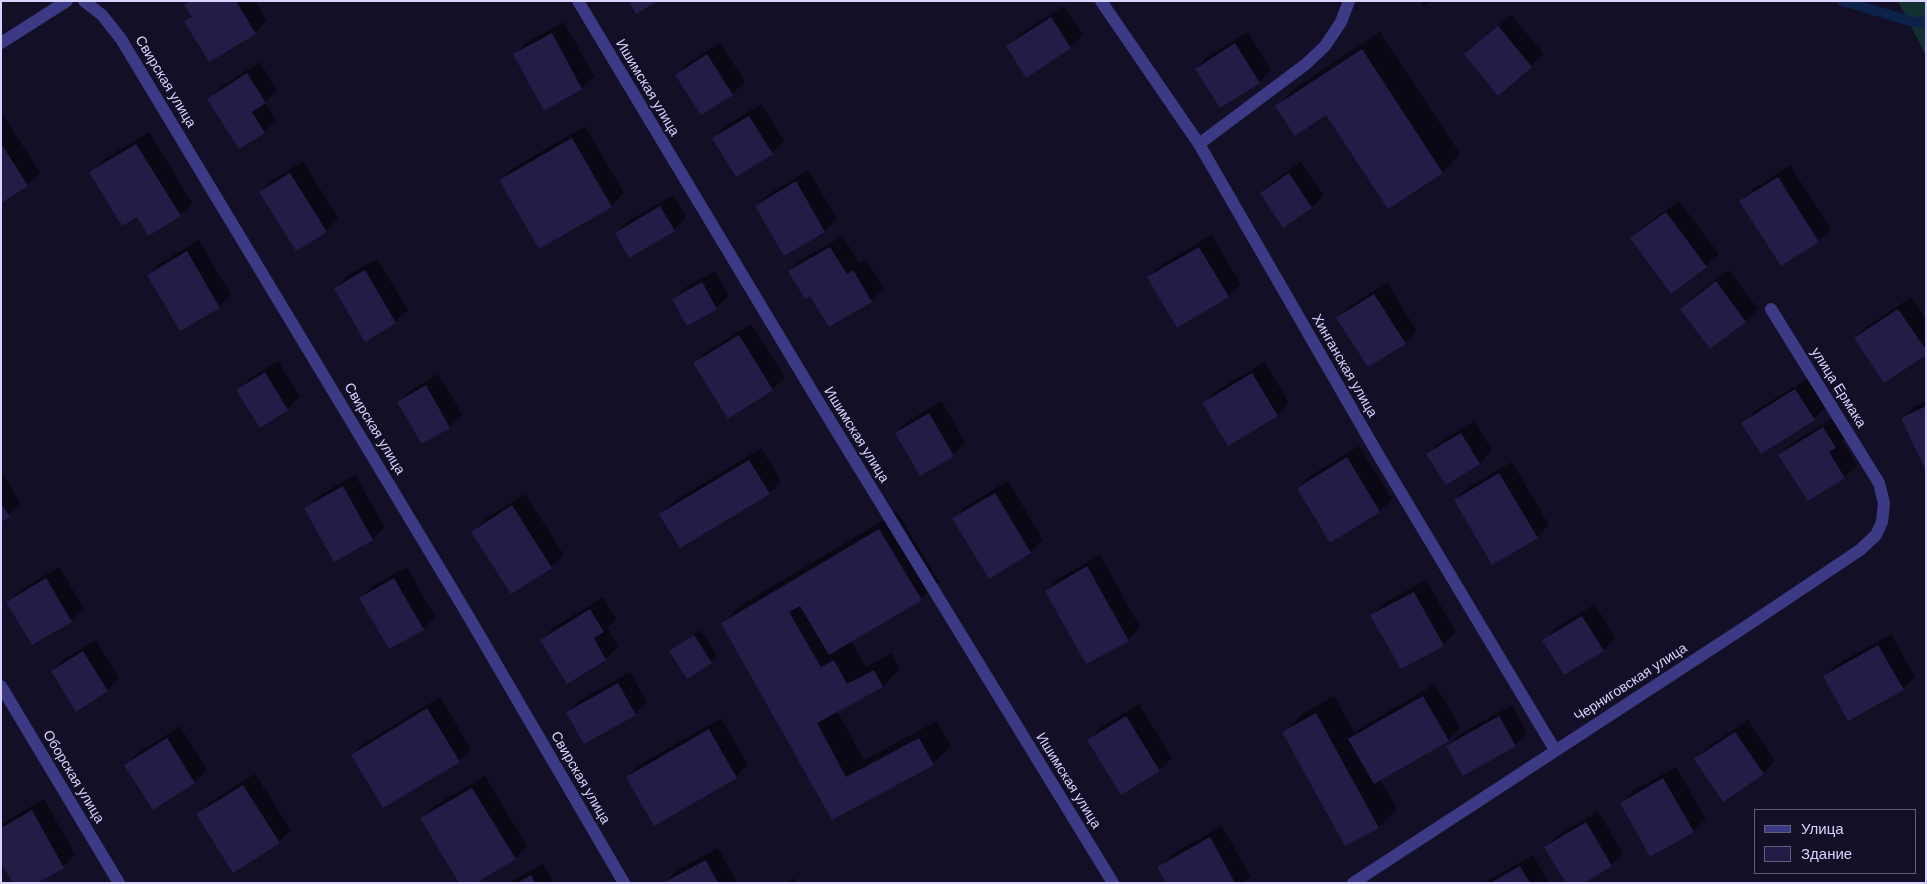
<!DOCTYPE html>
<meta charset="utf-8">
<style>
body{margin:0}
#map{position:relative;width:1927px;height:884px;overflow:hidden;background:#130f26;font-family:"DM Sans",sans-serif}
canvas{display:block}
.frame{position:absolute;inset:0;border:2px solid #d9d4ff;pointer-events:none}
.legend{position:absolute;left:1754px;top:809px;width:162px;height:65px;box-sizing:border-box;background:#130f26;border:1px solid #625e7d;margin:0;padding:6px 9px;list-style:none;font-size:15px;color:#d9d4ff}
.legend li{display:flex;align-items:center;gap:10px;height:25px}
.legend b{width:25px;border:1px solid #625e7d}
</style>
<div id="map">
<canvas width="1927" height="884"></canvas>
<div class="frame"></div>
<ul class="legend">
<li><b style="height:6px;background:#3d3a85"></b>Улица</li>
<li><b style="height:14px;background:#241b47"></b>Здание</li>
</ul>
</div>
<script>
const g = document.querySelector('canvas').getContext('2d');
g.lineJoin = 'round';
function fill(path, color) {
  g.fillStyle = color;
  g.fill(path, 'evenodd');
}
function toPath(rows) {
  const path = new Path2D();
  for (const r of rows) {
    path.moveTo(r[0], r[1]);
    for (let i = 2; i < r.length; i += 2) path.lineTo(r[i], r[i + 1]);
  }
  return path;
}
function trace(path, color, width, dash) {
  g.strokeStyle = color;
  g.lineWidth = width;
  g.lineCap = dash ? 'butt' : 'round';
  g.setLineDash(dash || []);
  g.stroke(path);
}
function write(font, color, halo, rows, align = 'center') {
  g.font = font + ' "DM Sans",sans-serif';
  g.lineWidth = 5;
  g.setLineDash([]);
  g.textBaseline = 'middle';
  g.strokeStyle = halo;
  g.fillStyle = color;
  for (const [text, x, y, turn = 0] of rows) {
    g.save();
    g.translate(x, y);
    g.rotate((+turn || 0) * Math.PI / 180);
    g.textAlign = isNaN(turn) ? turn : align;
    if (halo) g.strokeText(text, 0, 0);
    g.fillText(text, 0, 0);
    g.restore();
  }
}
fill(toPath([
 [1898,1,1926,1,1926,56]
]), '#12302f');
fill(toPath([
 [189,1,255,1,267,20,255,33,186,22,193,15,186,5],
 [1421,1,1432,1,1424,6],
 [1064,6,1083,35,1071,47,1027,76,1008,46,1020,34],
 [1511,15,1544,54,1531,66,1465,54],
 [564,22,594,76,582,88,515,55,527,42],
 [1248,32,1271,70,1259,82,1196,69,1208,56],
 [1380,32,1460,154,1443,172,1389,207,1327,114,1277,106,1295,88],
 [720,43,745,82,732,94,676,75,688,63],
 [260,62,277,90,265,102,276,120,264,132,209,99,221,87],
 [761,104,784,141,772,153,714,138,726,126],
 [1,112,40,173,28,185,1,201],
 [585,126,624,193,611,206,539,247,500,180,513,168],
 [149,132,192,203,180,215,137,216,91,173,103,160],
 [303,161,338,218,326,231,297,249,261,192,273,180],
 [1301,162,1324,195,1312,207,1261,193,1274,181],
 [1790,165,1831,229,1818,241,1781,264,1741,201,1753,189],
 [808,170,837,218,825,231,785,254,756,206,769,194],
 [673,195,686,217,674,230,616,233,628,221],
 [1679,201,1719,254,1706,266,1672,292,1631,239,1644,226],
 [1211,235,1241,284,1228,296,1148,278,1161,265],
 [843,236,859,263,866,259,884,289,871,301,830,326,811,294,790,271,802,259],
 [199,240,231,295,219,307,148,275,160,263],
 [377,259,408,310,395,322,335,289,347,276],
 [1729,270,1758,309,1746,321,1710,348,1681,309,1694,296],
 [715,271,729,296,716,308,674,299,686,287],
 [1387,283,1417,331,1405,343,1338,318,1350,306],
 [1911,297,1926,320,1926,354,1855,338,1868,326],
 [751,324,785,377,773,389,695,363,707,351],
 [278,361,300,396,288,409,260,426,238,390,250,378],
 [1265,362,1289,403,1277,415,1203,403,1216,391],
 [438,374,462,414,450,427,423,442,399,402,411,390],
 [1808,378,1826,407,1814,419,1743,424,1755,411],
 [942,401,965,443,953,455,896,433,908,421],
 [1926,401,1926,468,1902,418,1915,406],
 [1836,416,1848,435,1842,441,1857,465,1845,477,1808,500,1780,455,1792,443],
 [1474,421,1492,450,1480,463,1446,484,1428,454,1440,442],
 [1359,446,1392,499,1380,511,1331,541,1298,488,1310,476],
 [761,448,781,481,769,493,661,514,673,502],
 [1512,462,1549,525,1537,537,1455,500,1467,488],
 [3,474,21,504,1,520,1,475],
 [355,475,385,527,372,539,306,508,318,496],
 [1008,481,1043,540,1030,552,954,518,966,506],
 [525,494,564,555,551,567,511,593,473,532,485,519],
 [897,512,939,582,921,599,851,641,866,667,892,653,900,669,883,686,837,711,864,760,937,721,951,746,933,764,833,818,723,623,741,605],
 [1100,555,1140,627,1128,640,1046,591,1058,579],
 [59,567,84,608,71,621,32,644,8,602,20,590],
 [407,567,435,617,423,629,361,598,373,586],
 [1426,580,1456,632,1443,645,1402,668,1372,616,1384,603],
 [603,597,616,619,607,628,618,647,606,659,567,682,542,640,554,627],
 [1595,604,1615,638,1603,650,1544,640,1556,628],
 [700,630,717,656,688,677,671,651],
 [1891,634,1915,677,1903,689,1824,676,1837,664],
 [96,640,119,678,107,690,52,671,64,659],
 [630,672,647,702,635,714,568,712,580,700],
 [1435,684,1460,728,1448,740,1380,779,1397,809,1379,827,1346,845,1284,732,1302,714,1334,696,1355,733,1362,727],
 [440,697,471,749,459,761,352,755,365,743],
 [1139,704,1172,758,1160,770,1122,793,1089,740,1101,727],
 [1512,705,1527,733,1515,745,1447,746,1460,734],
 [721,718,748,764,736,777,627,777,639,765],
 [1748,720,1775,761,1763,773,1696,760,1708,747],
 [180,726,207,770,195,782,153,808,126,765,138,753],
 [1676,767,1706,819,1693,831,1621,804,1633,791],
 [255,774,291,830,279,842,198,815,210,802],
 [485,776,527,846,515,858,422,819,434,806],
 [44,799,75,854,63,867,1,860,1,824],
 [1598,811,1623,853,1611,865,1546,847,1558,835],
 [1222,826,1250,876,1244,883,1168,883,1159,867,1171,855],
 [718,848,737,883,665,883,677,870],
 [1533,855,1549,883,1483,883],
 [543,864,553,881,551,883,508,883],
 [794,878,796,883,786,883]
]), '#0007');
trace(toPath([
 [1842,1,1914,22,1926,22]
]), '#0c2248', 10);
fill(toPath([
 [190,1,236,1,256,34,209,62,184,21,192,17,184,5],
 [629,1,658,1,636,14],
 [1051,17,1071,48,1026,78,1006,46],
 [1498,26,1532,67,1498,96,1464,54],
 [552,33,582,89,544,111,513,54],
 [1235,43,1260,83,1220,108,1195,69],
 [1362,49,1443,173,1388,209,1326,115,1295,136,1275,106],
 [707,54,733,95,701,115,675,75],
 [247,73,266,103,252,112,265,133,239,149,207,99],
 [749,116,773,154,736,177,712,138],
 [572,138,612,207,539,249,499,180],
 [1,143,28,186,1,203],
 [136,144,181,216,148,236,137,217,122,226,89,172],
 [290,173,327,232,296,251,259,192],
 [1289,173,1312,208,1283,228,1260,193],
 [1778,177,1819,242,1781,266,1739,201],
 [796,181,825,232,784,256,755,206],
 [660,206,675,231,629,258,615,233],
 [1666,212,1707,267,1671,294,1630,238],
 [830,247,847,274,853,270,872,302,829,327,810,296,805,299,788,271],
 [1199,247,1229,297,1177,328,1147,277],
 [187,251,220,308,180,331,147,275],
 [365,270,396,323,365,342,334,288],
 [1716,281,1746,322,1710,349,1680,309],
 [702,282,717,309,687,326,672,299],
 [1374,294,1406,344,1368,367,1336,318],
 [1898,309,1926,350,1926,355,1884,383,1854,338],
 [739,335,773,390,728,419,693,363],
 [265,372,288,410,260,428,236,390],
 [1252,373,1278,416,1228,446,1202,403],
 [426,385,450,428,422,444,397,402],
 [1795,389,1815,420,1761,454,1741,423],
 [1926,406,1926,471,1901,418],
 [929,413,954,456,920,476,895,433],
 [1823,427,1836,448,1829,452,1845,478,1808,501,1778,455],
 [1461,433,1480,464,1446,485,1426,454],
 [1347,457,1380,512,1330,543,1297,488],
 [749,460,770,494,680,548,659,514],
 [1499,473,1538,538,1492,565,1454,500],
 [343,486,373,540,334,562,304,508],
 [995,493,1031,553,989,579,952,518],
 [1,503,10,517,1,522],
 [512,505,552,568,511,594,471,532],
 [879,529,922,600,829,655,800,606,789,612,821,667,834,660,847,684,874,670,883,687,817,723,846,777,919,738,934,765,832,820,721,623],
 [1087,566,1129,641,1086,664,1045,591],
 [46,578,72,622,32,645,6,602],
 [394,578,424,630,389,649,359,598],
 [1414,592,1444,646,1401,669,1370,615],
 [590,609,604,632,594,638,606,660,567,684,540,640],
 [1582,616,1604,651,1564,675,1542,640],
 [694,635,712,663,687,679,669,651],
 [1878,645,1904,690,1848,721,1823,676],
 [83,651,108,691,76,712,51,671],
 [618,683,636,715,584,744,566,712],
 [1423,696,1449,741,1374,784,1348,739],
 [427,708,460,762,383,808,351,755],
 [1316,713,1379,828,1345,846,1282,732],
 [1126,716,1160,771,1121,795,1087,740],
 [1499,716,1516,746,1463,776,1446,746],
 [709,729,737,778,654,826,626,777],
 [1735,732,1764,774,1723,802,1694,759],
 [167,738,195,783,153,810,124,765],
 [1663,778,1694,832,1650,857,1620,803],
 [243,785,280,843,233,873,196,814],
 [472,788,516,859,476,883,459,883,420,818],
 [32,810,64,868,37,883,13,883,1,863,1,828],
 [1586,822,1612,866,1584,883,1566,883,1544,847],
 [1210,837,1235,883,1166,883,1157,867],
 [706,860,718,883,663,883],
 [1520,866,1530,883,1490,883],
 [531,875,535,883,517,883]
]), '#241b47');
trace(toPath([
 [84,1,102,15,121,39,466,612,624,883],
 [578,1,812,391,1113,883],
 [1101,1,1199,144,1379,456,1555,750],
 [1,43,67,1],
 [1199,144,1306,64,1325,46,1341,22,1349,1],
 [1,686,119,883],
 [1353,883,1745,627,1860,550,1876,535,1882,522,1884,503,1879,483,1771,309]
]), '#3d3a85', 12);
write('14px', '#d9d4ff', '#130f26', [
 ["Свирская улица",165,82,59],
 ["Ишимская улица",647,88,59],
 ["Хинганская улица",1344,366,60],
 ["улица Ермака",1838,388,58],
 ["Свирская улица",374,429,59],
 ["Ишимская улица",856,435,58],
 ["Черниговская улица",1631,683,-33],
 ["Оборская улица",73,777,59],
 ["Свирская улица",580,778,60],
 ["Ишимская улица",1068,781,58]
]);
</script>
